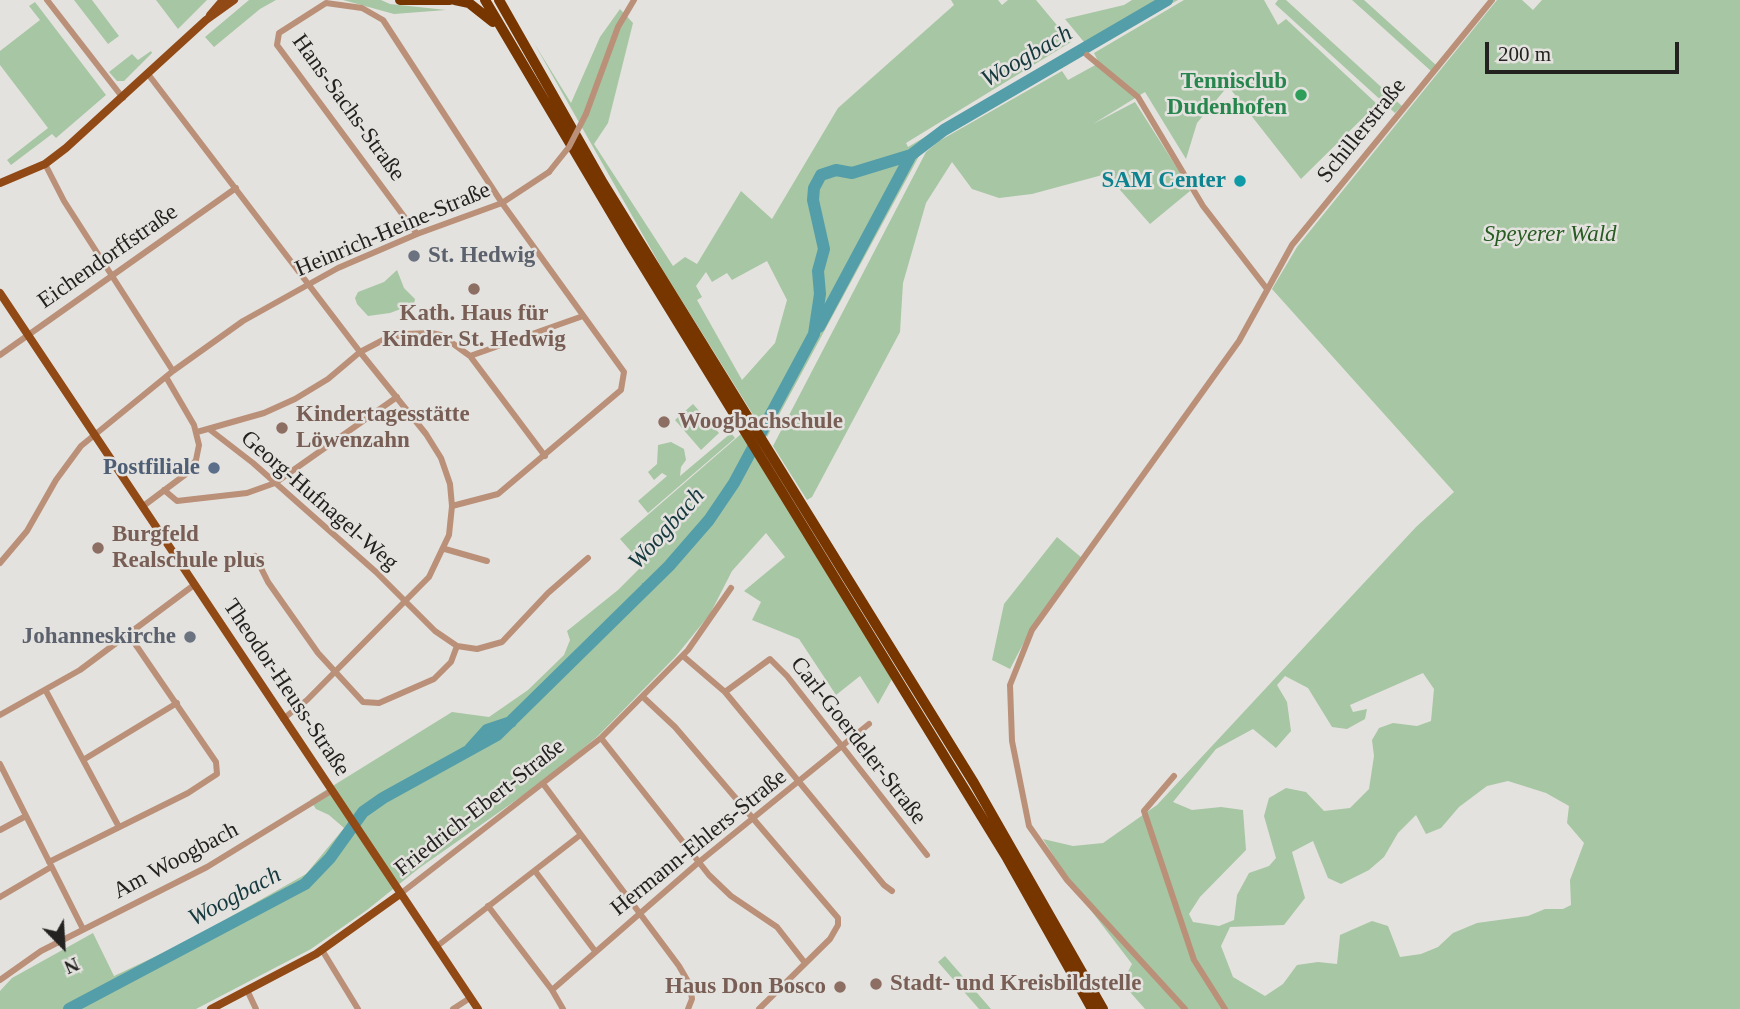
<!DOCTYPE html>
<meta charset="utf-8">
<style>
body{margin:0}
#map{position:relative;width:1740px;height:1009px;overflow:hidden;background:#e4e2de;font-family:"Times New Roman",serif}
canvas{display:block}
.north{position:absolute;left:28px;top:911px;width:70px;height:70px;-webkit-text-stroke:5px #e4e2de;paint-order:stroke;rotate:156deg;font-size:19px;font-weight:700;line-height:28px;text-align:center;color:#232220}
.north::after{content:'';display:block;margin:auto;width:24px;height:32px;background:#232220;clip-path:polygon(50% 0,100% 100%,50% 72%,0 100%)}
.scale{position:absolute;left:1485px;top:42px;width:194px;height:32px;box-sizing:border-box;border:4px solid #232220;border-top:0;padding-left:9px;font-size:21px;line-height:24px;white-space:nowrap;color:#232220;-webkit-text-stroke:5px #e4e2de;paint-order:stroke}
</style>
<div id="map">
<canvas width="1740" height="1009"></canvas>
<div class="north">N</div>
<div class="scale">200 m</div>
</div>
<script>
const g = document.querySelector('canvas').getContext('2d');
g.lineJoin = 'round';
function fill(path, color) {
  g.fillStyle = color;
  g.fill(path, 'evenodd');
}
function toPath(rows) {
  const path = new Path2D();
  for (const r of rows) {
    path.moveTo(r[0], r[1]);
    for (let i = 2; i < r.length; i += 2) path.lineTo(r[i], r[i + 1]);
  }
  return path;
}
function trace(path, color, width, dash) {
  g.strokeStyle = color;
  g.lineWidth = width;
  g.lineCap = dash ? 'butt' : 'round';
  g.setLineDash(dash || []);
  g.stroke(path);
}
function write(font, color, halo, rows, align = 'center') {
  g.font = font + ' "Times New Roman",serif';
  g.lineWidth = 5;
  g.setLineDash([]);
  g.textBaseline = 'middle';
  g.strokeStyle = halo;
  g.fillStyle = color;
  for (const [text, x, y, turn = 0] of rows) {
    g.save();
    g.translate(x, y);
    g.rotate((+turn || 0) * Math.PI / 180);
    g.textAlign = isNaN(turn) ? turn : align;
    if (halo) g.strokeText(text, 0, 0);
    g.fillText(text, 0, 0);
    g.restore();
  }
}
fill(toPath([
 [74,0,92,0,119,36,108,44],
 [156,0,207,0,178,29],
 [249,0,276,0,260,9,214,47,205,37],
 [343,0,381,0,390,4,446,10,394,14],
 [951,0,998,0,1002,5,1008,0,1036,0,1071,42,906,143,908,147,1084,42,1065,19,1124,5,1132,0,1178,0,925,145,767,437,664,272,534,43,571,103,600,37,620,9,633,23,608,123,594,144,673,266,685,257,697,264,741,191,772,219,838,108,954,5],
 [767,261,787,300,775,343,742,380,697,300,702,297,696,286,706,272,712,282,727,273,732,280],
 [1184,0,1264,0,1278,25,1286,19,1377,104,1301,179,1228,86,1197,123,1186,159,1145,92,1093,124,1135,102,1179,171,1190,191,1150,224,1106,174,1032,194,999,198,972,189,952,162,926,203,903,283,900,332,812,497,807,500,773,446,926,152,939,141,1062,71,1068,80,1099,63,1094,53],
 [1278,0,1286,0,1402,106,1395,113,1275,4],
 [1352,0,1364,0,1436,65,1431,71],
 [1497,0,1522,0,1533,10,1542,0,1740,0,1740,1009,1145,1009,1122,983,1132,964,1073,887,1043,839,1073,846,1103,843,1157,805,1416,527,1454,492,1272,289,1297,247],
 [1423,673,1434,689,1431,721,1417,726,1393,723,1379,728,1372,740,1374,756,1369,789,1350,808,1324,811,1306,792,1286,788,1269,798,1264,816,1276,858,1269,866,1249,873,1237,895,1234,920,1219,926,1193,922,1189,914,1200,897,1246,850,1243,810,1221,807,1192,810,1173,802,1216,749,1253,729,1276,748,1291,731,1287,702,1277,685,1285,676,1308,688,1332,727,1347,729,1365,719,1367,709,1353,712,1350,705],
 [1508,781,1546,793,1569,806,1567,823,1584,843,1570,880,1571,905,1563,909,1545,909,1528,916,1477,923,1453,933,1438,947,1421,954,1400,957,1388,926,1372,921,1340,935,1337,964,1318,962,1297,965,1283,984,1265,996,1233,977,1221,946,1230,927,1284,925,1305,898,1292,852,1313,841,1328,878,1341,884,1369,870,1384,857,1398,833,1416,815,1426,834,1441,828,1459,807,1487,786],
 [35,2,106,95,56,138,52,134,11,165,7,160,48,128,0,65,0,51,40,20,29,6],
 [151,51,152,53,124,81,117,81,109,72,132,54,138,60],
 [397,270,404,288,415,299,414,304,390,313,368,316,357,304,355,298,358,292,384,282],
 [693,404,719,433,701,450,675,420],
 [731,433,735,438,648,513,638,501,667,476,662,473,654,480,648,472,657,464,658,445,671,442,684,449,686,460,681,467,680,476],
 [741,434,892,679,878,704,860,676,836,695,799,639,752,620,761,602,744,591,785,557,766,533,732,571,710,614,676,656,598,736,542,782,418,869,367,910,311,949,196,1009,0,1009,0,991,12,978,93,933,114,976,186,942,306,874,344,828,329,815,316,809,310,800,452,712,489,717,528,690,564,655,570,640,567,631,618,590,643,565,620,539],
 [1057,537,1082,558,1032,627,1010,669,992,660,1004,604],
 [945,956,991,1009,979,1009,938,962]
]), '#a7c6a4');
trace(toPath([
 [643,584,644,589]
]), '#549ea9', 2);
trace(toPath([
 [819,327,911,155],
 [470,749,487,730,511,722],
 [69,1009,305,884,330,858,363,812,383,798,497,735,669,566,709,520,734,483,814,334,820,294,818,271,824,249,813,200,814,188,821,175,836,170,852,173,911,155,944,130,1167,0]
]), '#549ea9', 12);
trace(toPath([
 [47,0,123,98],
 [1087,55,1138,97,1203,206,1267,289],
 [148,74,360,352,426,434,441,458,450,484,452,506,449,535,429,577,307,700,283,719],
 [586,114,618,27,634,0],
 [45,164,64,201,173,371],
 [417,234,277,45,279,33,326,3,362,8,383,20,502,203,624,372,621,390,498,494,452,506],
 [0,355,236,188],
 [470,356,583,316],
 [209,429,253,463,376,572,435,631,457,646,477,649,502,642,548,593,588,558],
 [197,432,264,413,295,399,328,379,360,352,385,339,405,334,431,333,441,335,470,356,545,456],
 [164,490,177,501,247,493,275,483,397,397],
 [142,507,186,474,196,460,199,445,194,425,166,377],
 [445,549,487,561],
 [255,556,268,582,318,653,363,702,379,703,434,679,451,662,457,646],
 [0,563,27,531,56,480,81,446,173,371,243,321,338,268,417,234,502,203,549,172],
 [683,656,725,692,884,885,892,891],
 [46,691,119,827],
 [725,692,770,659,787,676,927,855],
 [643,697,675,727,838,918,838,925,830,939,759,1009],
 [0,715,80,670,194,585],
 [601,738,709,875,731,896,777,927,805,963],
 [83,760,177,703],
 [0,764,83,929],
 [1174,776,1144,811,1194,960,1225,1009],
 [544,785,679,966,690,985,692,999,688,1009],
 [0,830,26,816],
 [49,862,188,793,217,774,216,762,129,635],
 [535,871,595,951],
 [400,894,601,738,688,650,731,588],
 [0,897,51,867],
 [488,906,552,990,563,1009],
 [436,947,579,836],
 [322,950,358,1009],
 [0,980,41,951,207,867,331,791],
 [247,990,256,1009],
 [552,990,699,862,869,724],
 [453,1009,470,998],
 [1185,1009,1067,880,1029,826,1012,741,1010,685,1032,630,1239,341,1292,245,1492,0]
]), '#ba9079', 6);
trace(toPath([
 [210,15,223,0],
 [0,183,45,164,66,148,206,20,234,0],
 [0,293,478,1009],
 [211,1009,316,954,400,894]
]), '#914915', 8);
trace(toPath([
 [400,0,450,0],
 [455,0,469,3,493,22],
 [485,0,629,243,1007,858,1092,1009],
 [499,0,603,183,974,783,1103,1009]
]), '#773500', 10);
trace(toPath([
 [549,172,569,147,586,114]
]), '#ba9079', 6);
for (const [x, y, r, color] of [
 [1301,95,7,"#2e9e5b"],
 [1240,181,7,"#0f9aa8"],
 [414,256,7,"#6b7280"],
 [474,289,7,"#8d6e63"],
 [664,422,7,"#8d6e63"],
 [282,428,7,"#8d6e63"],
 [214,468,7,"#5c6f8a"],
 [98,548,7,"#8d6e63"],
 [190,637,7,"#6b7280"],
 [876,984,7,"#8d6e63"],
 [840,987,7,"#8d6e63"]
]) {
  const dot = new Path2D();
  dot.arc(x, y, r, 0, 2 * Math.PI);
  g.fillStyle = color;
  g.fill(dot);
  trace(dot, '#e4e2de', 2.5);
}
write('bold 23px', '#27864d', '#e4e2de', [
 ["Tennisclub",1287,82],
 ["Dudenhofen",1287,108]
], 'right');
write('23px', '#232220', '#e4e2de', [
 ["Hans-Sachs-Straße",348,108,54],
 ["Schillerstraße",1362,131,-51],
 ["Heinrich-Heine-Straße",393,230,-23],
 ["Eichendorffstraße",108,257,-35],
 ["Georg-Hufnagel-Weg",319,501,41],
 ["Theodor-Heuss-Straße",286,688,56],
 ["Carl-Goerdeler-Straße",858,741,52],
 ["Friedrich-Ebert-Straße",480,808,-38],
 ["Hermann-Ehlers-Straße",699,843,-39],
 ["Am Woogbach",176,861,-28]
]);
write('bold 23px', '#0d838f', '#e4e2de', [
 ["SAM Center",1226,181]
], 'right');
write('italic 23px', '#265b21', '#e4e2de', [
 ["Speyerer Wald",1550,235]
]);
write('bold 23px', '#5b616d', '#e4e2de', [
 ["St. Hedwig",428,256],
 ["Johanneskirche",176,637,"right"]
], 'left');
write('bold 23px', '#785e54', '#e4e2de', [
 ["Kath. Haus für",474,314,"center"],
 ["Kinder St. Hedwig",474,340,"center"],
 ["Kindertagesstätte",296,415],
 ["Löwenzahn",296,441],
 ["Woogbachschule",678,422],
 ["Burgfeld",112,535],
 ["Realschule plus",112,561],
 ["Stadt- und Kreisbildstelle",890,984],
 ["Haus Don Bosco",826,987,"right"]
], 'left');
write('bold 23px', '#4e5e75', '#e4e2de', [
 ["Postfiliale",200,468]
], 'right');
write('italic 24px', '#15393e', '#e4e2de', [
 ["Woogbach",1027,57,-30],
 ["Woogbach",667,529,-48],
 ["Woogbach",235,897,-28]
]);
</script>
